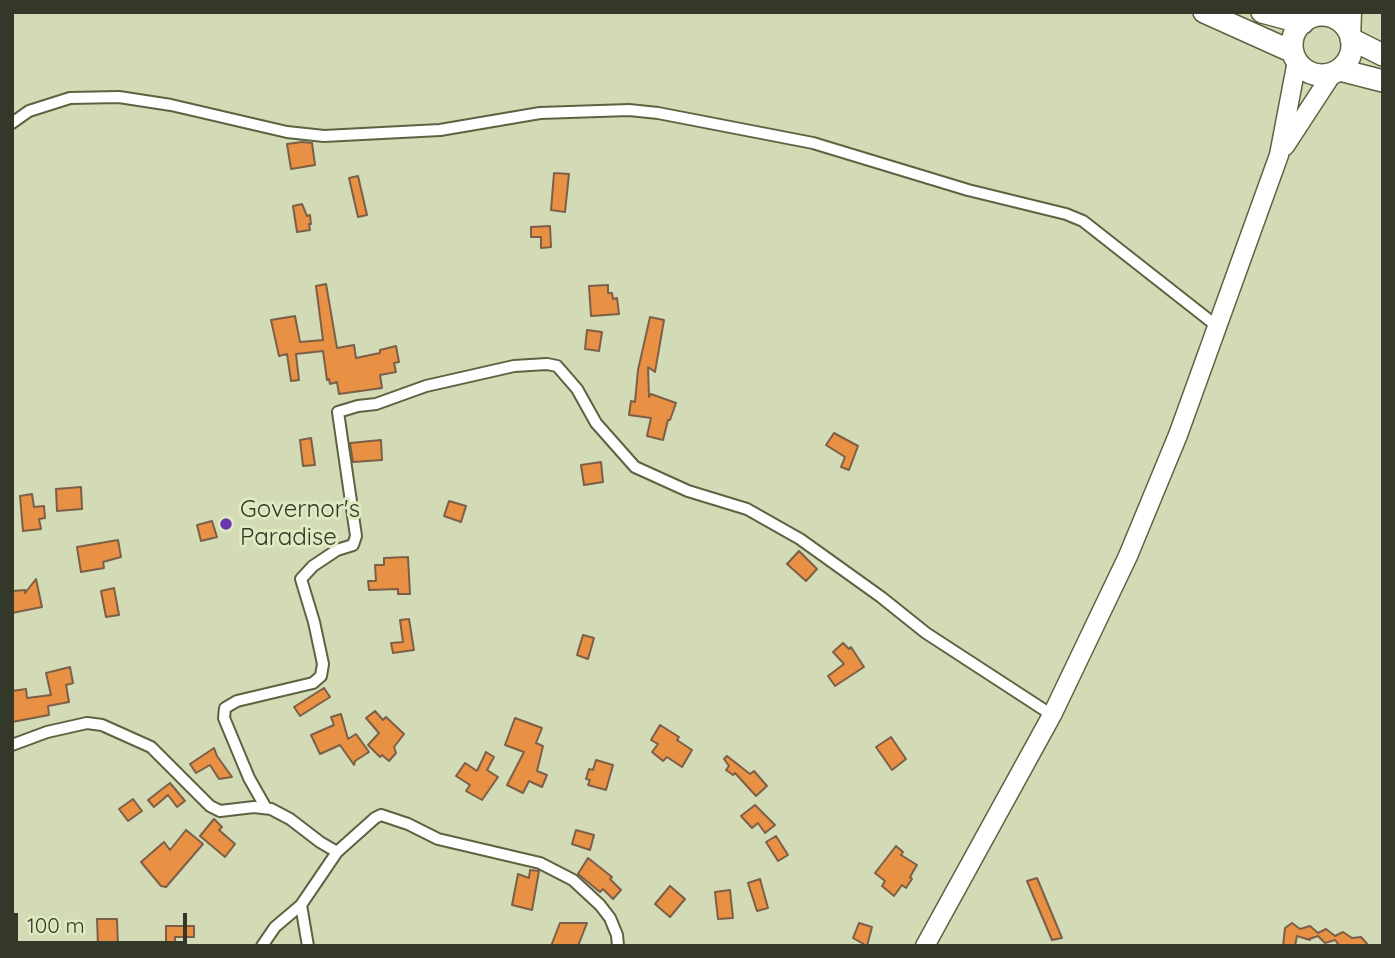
<!DOCTYPE html>
<style>
body{margin:0}
#map{position:relative;width:1395px;height:958px;overflow:hidden;background:#d2dbb5;font-family:Quicksand,sans-serif}
canvas{display:block}
.frame{position:absolute;inset:0;border:14px solid #343829;pointer-events:none}
.scale{position:absolute;left:14px;top:913px;width:173px;height:32px;box-sizing:border-box;border:4px solid #343829;border-top:0;padding-left:9px;font-size:21px;line-height:24px;white-space:nowrap;color:#343829;-webkit-text-stroke:5px #dfe9c2;paint-order:stroke}
</style>
<div id="map">
<canvas width="1395" height="958"></canvas>
<div class="frame"></div>
<div class="scale">100 m</div>
</div>
<script>
const g = document.querySelector('canvas').getContext('2d');
g.lineJoin = 'round';
function fill(path, color) {
  g.fillStyle = color;
  g.fill(path, 'evenodd');
}
function toPath(rows) {
  const path = new Path2D();
  for (const r of rows) {
    if (r.length === 3) {
      path.moveTo(r[0] + r[2], r[1]);
      path.arc(r[0], r[1], r[2], 0, 2 * Math.PI);
      continue;
    }
    path.moveTo(r[0], r[1]);
    for (let i = 2; i < r.length; i += 2) path.lineTo(r[i], r[i + 1]);
  }
  return path;
}
function trace(path, color, width, dash) {
  g.strokeStyle = color;
  g.lineWidth = width;
  g.lineCap = dash ? 'butt' : 'round';
  g.setLineDash(dash || []);
  g.stroke(path);
}
function write(font, color, halo, rows, align = 'center') {
  g.font = font + ' Quicksand,sans-serif';
  g.lineWidth = 6;
  g.setLineDash([]);
  g.textBaseline = 'middle';
  g.strokeStyle = halo;
  g.fillStyle = color;
  for (const [text, x, y, turn = 0] of rows) {
    g.save();
    g.translate(x, y);
    g.rotate((+turn || 0) * Math.PI / 180);
    g.textAlign = isNaN(turn) ? turn : align;
    if (halo) g.strokeText(text, 0, 0);
    g.fillText(text, 0, 0);
    g.restore();
  }
}
const building = toPath([
 [302,142,312,143,315,165,291,169,287,144,302,142],
 [554,173,569,174,565,212,551,210,554,173],
 [358,176,367,215,358,217,349,178,358,176],
 [302,204,307,216,310,215,311,224,309,224,310,230,297,232,293,206,302,204],
 [550,226,551,247,541,248,541,237,531,237,531,227,550,226],
 [326,284,337,348,354,345,356,358,380,353,380,350,396,346,399,362,394,363,396,372,380,375,382,388,339,394,337,382,330,384,329,379,327,380,323,351,296,354,299,380,291,381,287,354,279,356,271,320,295,316,300,342,323,340,316,286,326,284],
 [608,285,608,293,612,293,613,299,617,298,619,314,591,316,589,286,608,285],
 [650,317,664,320,655,372,648,367,649,397,651,394,676,403,670,420,668,420,663,440,647,436,651,418,629,415,631,401,635,402,638,370,650,317],
 [587,330,602,332,599,351,585,349,587,330],
 [834,433,858,446,849,470,841,467,845,457,826,445,834,433],
 [311,438,315,465,303,466,300,440,311,438],
 [381,440,382,460,353,462,350,443,381,440],
 [601,462,603,482,584,485,581,465,601,462],
 [81,487,82,509,57,511,56,489,81,487],
 [32,494,34,507,44,506,45,518,39,519,41,529,23,531,20,496,32,494],
 [449,501,466,506,461,522,444,516,449,501],
 [212,521,217,537,201,541,197,525,212,521],
 [118,540,121,557,103,562,104,568,81,572,77,547,118,540],
 [799,551,817,569,806,581,787,564,799,551],
 [408,557,410,594,398,594,398,589,369,590,368,581,376,581,375,565,384,565,384,558,408,557],
 [36,579,42,607,12,613,12,591,25,590,25,593,36,579],
 [114,588,119,615,106,617,101,591,114,588],
 [409,619,414,650,393,653,391,643,403,642,400,620,409,619],
 [583,635,594,638,588,659,577,655,583,635],
 [843,643,849,649,851,647,864,667,835,686,828,676,844,664,833,652,843,643],
 [70,667,73,683,66,685,69,702,48,706,49,715,12,722,12,691,26,689,27,698,51,695,46,673,70,667],
 [324,688,330,697,300,716,294,707,324,688],
 [375,711,383,720,386,717,404,734,394,747,396,753,389,761,382,755,380,757,368,745,379,733,366,718,375,711],
 [341,714,348,739,356,734,369,752,355,761,354,765,340,745,320,754,311,735,334,725,331,717,341,714],
 [515,718,542,728,536,743,543,746,537,771,547,775,542,787,529,781,523,793,507,785,524,752,505,745,515,718],
 [660,725,679,737,677,740,692,750,682,767,667,757,663,761,652,752,658,744,651,740,660,725],
 [891,737,906,759,892,770,876,747,891,737],
 [214,748,217,756,232,777,219,779,210,765,196,773,190,764,214,748],
 [486,752,494,757,487,770,498,777,482,800,466,791,470,785,456,776,465,763,477,771,486,752],
 [727,756,750,774,754,771,767,786,756,796,735,773,733,775,726,770,729,766,724,759,727,756],
 [596,760,613,765,606,790,588,785,590,780,586,779,589,769,593,770,596,760],
 [170,783,185,801,177,807,168,795,154,807,148,800,170,783],
 [133,799,142,811,128,821,119,809,133,799],
 [755,805,775,825,765,833,758,823,752,828,741,816,755,805],
 [214,819,222,827,219,830,235,844,225,857,200,836,214,819],
 [186,830,203,844,166,887,161,886,141,862,164,842,170,850,186,830],
 [576,830,594,835,590,850,572,844,576,830],
 [776,836,788,855,778,861,766,842,776,836],
 [896,846,903,852,901,855,917,865,910,877,912,879,906,888,902,885,894,896,882,886,885,881,875,873,896,846],
 [588,858,612,877,610,879,621,890,613,899,603,889,600,892,578,874,588,858],
 [530,870,539,871,532,910,512,905,518,874,529,878,530,870],
 [1037,878,1062,938,1052,940,1027,881,1037,878],
 [760,879,768,908,757,911,748,883,760,879],
 [670,886,685,899,670,917,655,904,670,886],
 [730,890,733,918,718,919,715,892,730,890],
 [97,919,117,919,118,946,98,946,97,919],
 [560,923,587,923,578,946,551,946,560,923],
 [859,923,872,927,867,946,853,938,859,923],
 [1292,923,1300,929,1310,926,1318,933,1326,929,1335,936,1343,932,1352,938,1361,937,1369,946,1335,946,1338,944,1335,940,1325,943,1318,936,1309,939,1310,940,1297,936,1295,946,1283,946,1285,928,1292,923],
 [166,926,194,926,194,937,175,937,175,946,166,946,166,926]
]);
fill(building, '#e89043');
trace(building, '#7d5f48', 2);
const street = toPath([
 [12,123,29,111,70,98,119,97,171,105,287,132,324,136,440,130,540,113,629,110,658,113,813,143,968,190,1066,214,1083,221,1218,327],
 [12,745,47,732,87,723,102,725,151,747,210,806,220,811,254,807,271,809,290,819,320,842,337,852],
 [266,808,249,778,224,718,225,708,237,701,313,683,321,676,323,664,314,622,301,579,313,566,337,550,353,545,356,536,338,412,358,406,376,404,426,386,514,366,547,364,557,366,577,389,596,423,635,467,688,491,747,509,800,539,881,597,926,633,1052,715],
 [262,946,275,927,301,905],
 [308,946,301,905,337,852,375,818,381,815,408,824,438,839,540,863,573,880,600,905,610,918,617,935,618,946]
]);
const primary = toPath([
 [1316,16,1319,12],
 [1351,39,1352,12],
 [1285,146,1332,74],
 [925,946,1052,715,1128,556,1178,435,1279,155,1297,61]
]);
const highway = toPath([
 [1204,12,1293,52],
 [1262,12,1303,23],
 [1322,45,30],
 [1351,39,1383,55],
 [1340,70,1383,81]
]);
trace(street, '#5c6341', 14);
trace(primary, '#5c6341', 21);
trace(highway, '#5c6341', 24);
trace(street, '#fff', 10);
trace(primary, '#fff', 18);
trace(highway, '#fff', 21);
for (const [x, y, r, color] of [
 [226,524,7,"#6936ad"]
]) {
  const dot = new Path2D();
  dot.arc(x, y, r, 0, 2 * Math.PI);
  g.fillStyle = color;
  g.fill(dot);
  trace(dot, '#dfe9c2', 2.5);
}
write('24px', '#343829', '#dfe9c2', [
 ["Governor's",240,510],
 ["Paradise",240,538]
], 'left');
</script>
